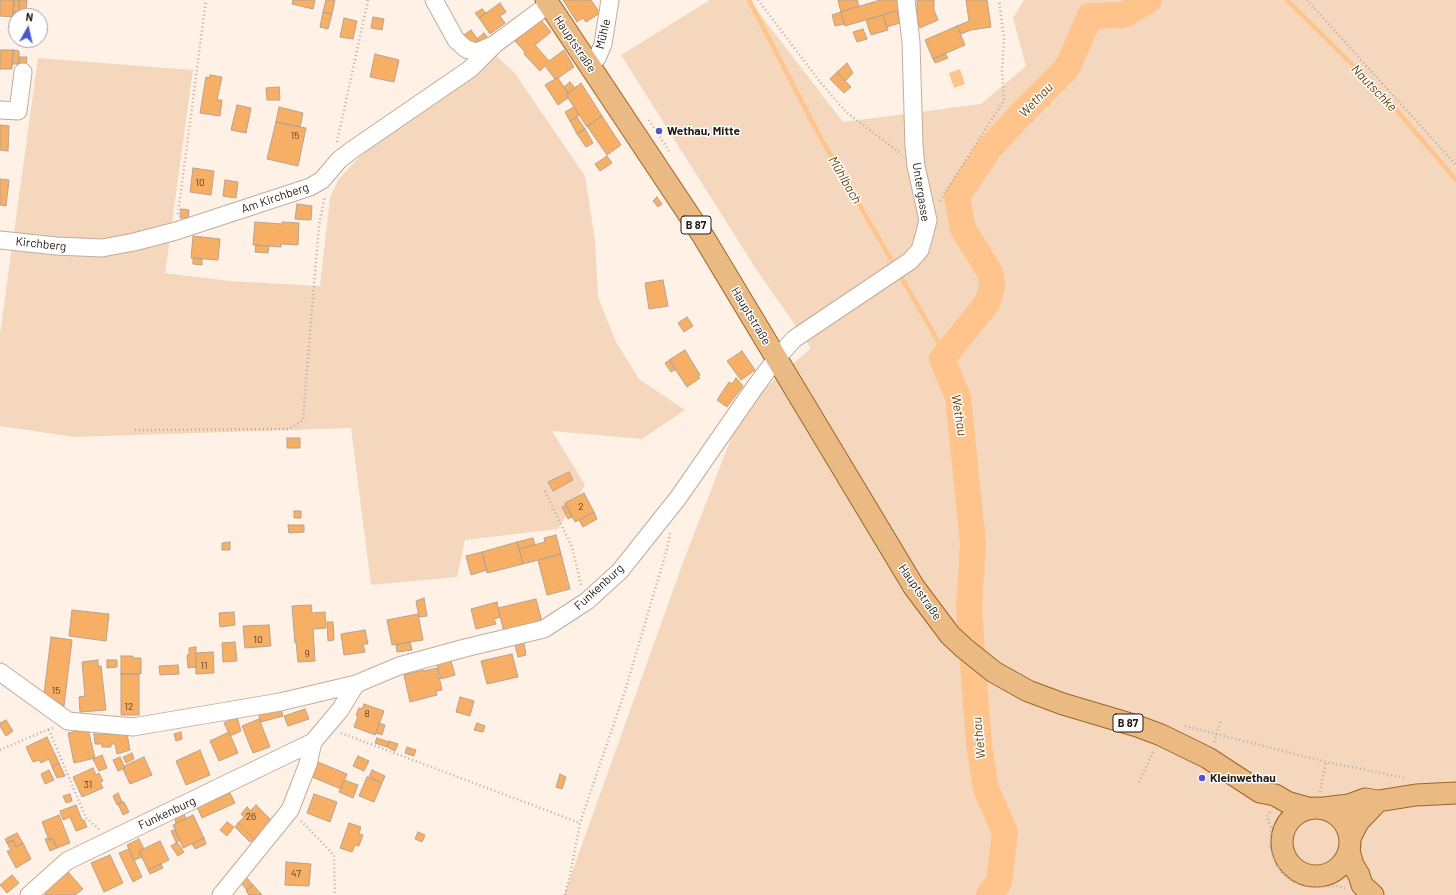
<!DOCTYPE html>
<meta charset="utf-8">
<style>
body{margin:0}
#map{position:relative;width:1456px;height:895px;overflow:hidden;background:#fff1e5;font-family:Barlow,sans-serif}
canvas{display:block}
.north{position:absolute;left:8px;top:8px;width:40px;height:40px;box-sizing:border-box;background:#fff;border:1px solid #a7a4a1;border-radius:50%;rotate:8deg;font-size:11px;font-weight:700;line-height:16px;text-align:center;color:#231c14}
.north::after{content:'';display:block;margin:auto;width:14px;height:18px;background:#4c57cc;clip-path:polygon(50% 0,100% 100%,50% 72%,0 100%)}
</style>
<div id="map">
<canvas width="1456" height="895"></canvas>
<div class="north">N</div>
</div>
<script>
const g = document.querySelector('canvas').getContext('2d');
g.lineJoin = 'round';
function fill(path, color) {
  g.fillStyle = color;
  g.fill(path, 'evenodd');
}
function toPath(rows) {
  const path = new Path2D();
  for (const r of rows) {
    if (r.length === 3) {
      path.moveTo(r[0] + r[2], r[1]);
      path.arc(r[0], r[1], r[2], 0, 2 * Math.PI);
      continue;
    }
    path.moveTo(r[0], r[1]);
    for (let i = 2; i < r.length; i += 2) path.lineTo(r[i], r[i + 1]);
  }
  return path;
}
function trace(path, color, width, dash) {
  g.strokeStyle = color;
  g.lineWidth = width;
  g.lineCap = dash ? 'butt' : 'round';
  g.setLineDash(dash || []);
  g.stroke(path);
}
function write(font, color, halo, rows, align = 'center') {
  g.font = font + ' Barlow,sans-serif';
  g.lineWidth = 3;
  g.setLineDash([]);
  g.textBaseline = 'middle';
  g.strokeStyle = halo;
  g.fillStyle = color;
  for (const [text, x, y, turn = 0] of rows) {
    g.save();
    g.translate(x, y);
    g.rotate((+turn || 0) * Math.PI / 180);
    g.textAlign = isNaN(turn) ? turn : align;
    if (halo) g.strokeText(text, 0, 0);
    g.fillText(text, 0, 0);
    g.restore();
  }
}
fill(toPath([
 [710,0,749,0,843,122,981,104,1026,66,1013,18,1024,0,1456,0,1456,895,564,895,685,557,732,436,763,390,811,348,756,269,621,55],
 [494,54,514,72,585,176,595,240,598,297,616,342,639,379,685,410,642,439,552,431,585,485,558,529,465,540,457,577,371,585,351,428,74,437,0,426,0,334,38,58,193,70,165,273,230,281,320,286,330,198,338,180,363,153,481,71]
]), '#f4d7bc');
fill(toPath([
 [960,69,965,84,954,88,949,73]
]), '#ffc48c');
trace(toPath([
 [749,0,818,133,938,341,942,359],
 [1287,0,1388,100,1456,180]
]), '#ffc48c', 4.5);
trace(toPath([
 [989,895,999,882,1005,832,986,789,979,745,969,609,973,543,958,397,942,359,987,303,992,287,991,274,963,229,957,197,989,149,1019,116,1067,68,1090,16,1124,15,1149,0]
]), '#ffc48c', 26);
const building = toPath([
 [0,0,14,0,13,17,0,16,0,0],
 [14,0,19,0,19,12,13,12,14,0],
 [19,0,27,0,26,13,19,12,19,0],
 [293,0,315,0,313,9,292,4,293,0],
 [326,0,335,0,332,14,323,12,326,0],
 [563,0,591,0,600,13,586,22,583,18,577,22,563,0],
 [838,0,857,0,859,6,841,12,838,0],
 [880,0,898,0,899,10,845,26,841,12,880,0],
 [917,0,934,0,934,10,938,20,920,28,915,16,917,15,917,0],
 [966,0,987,0,991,27,971,30,961,34,957,26,969,21,966,0],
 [500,3,506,12,500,16,505,23,490,34,479,18,500,3],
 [482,9,486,13,479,18,475,13,482,9],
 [897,11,900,23,887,27,883,15,897,11],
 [13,12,26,13,26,16,16,16,16,21,13,21,13,12],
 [323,12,332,14,328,29,320,27,323,12],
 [841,12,844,24,835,26,832,15,841,12],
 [883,15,888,30,871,35,866,20,883,15],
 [373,17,384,19,382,30,371,28,373,17],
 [344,18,357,21,353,39,340,37,344,18],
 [541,20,551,32,535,45,549,61,564,50,574,67,558,78,555,79,545,66,540,71,524,54,525,52,515,41,541,20],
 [957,26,965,45,933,59,925,40,957,26],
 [863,29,867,39,857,42,853,32,863,29],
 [471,30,479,41,468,45,461,37,471,30],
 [484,33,488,38,480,43,477,39,484,33],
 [0,50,13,50,12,69,0,69,0,50],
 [13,50,19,51,19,64,12,64,13,50],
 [945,53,948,58,935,63,933,59,945,53],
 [375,54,399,60,394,82,370,77,375,54],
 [19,57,27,57,26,68,18,68,19,57],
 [847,63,853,73,845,81,837,72,847,63],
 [837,72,851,87,844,93,830,79,837,72],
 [210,75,222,77,217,100,222,100,220,116,200,113,206,77,210,78,210,75],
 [558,78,568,93,566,95,568,98,558,105,545,85,555,79,558,78],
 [570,82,575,88,568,93,564,87,570,82],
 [581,83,602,116,587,127,566,95,581,83],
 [279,87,280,100,267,100,266,88,279,87],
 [237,105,251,108,246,133,231,130,237,105],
 [279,107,303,113,300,127,276,122,279,107],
 [574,107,579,115,570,121,565,112,574,107],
 [602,116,621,145,607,155,587,126,602,116],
 [577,117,585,129,577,134,570,121,577,117],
 [276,122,306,128,298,166,267,159,276,122],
 [0,125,9,126,8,151,0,150,0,125],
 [585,129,593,143,586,147,577,134,585,129],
 [607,156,612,163,600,171,595,164,607,156],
 [193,168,214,171,211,195,190,192,193,168],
 [0,179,9,180,6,206,0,205,0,179],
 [225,180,238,182,236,198,223,196,225,180],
 [657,197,662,204,658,207,653,201,657,197],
 [297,204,312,206,311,220,295,219,297,204],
 [181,209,189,210,188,218,180,218,181,209],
 [255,222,282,224,282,222,299,223,298,245,281,244,281,247,253,245,255,222],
 [193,236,220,239,218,260,191,258,193,236],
 [256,245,269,246,268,253,255,252,256,245],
 [193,258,202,259,202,265,193,264,193,258],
 [663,280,668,306,649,309,645,283,663,280],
 [687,317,693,326,684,332,678,323,687,317],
 [685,350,700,375,698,376,700,378,687,387,669,360,685,350],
 [742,351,755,370,741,380,727,361,742,351],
 [670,360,676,369,671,372,665,363,670,360],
 [736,378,743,386,727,407,717,400,729,382,732,384,736,378],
 [287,438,300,438,300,448,287,448,287,438],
 [569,472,573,480,553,491,548,482,569,472],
 [584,493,594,512,575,522,565,503,584,493],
 [566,505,572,517,568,519,562,507,566,505],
 [294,511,301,511,301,518,294,518,294,511],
 [594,512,597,519,583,527,579,520,594,512],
 [288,525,304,525,304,532,289,533,288,525],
 [556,535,561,554,523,564,519,549,545,542,544,538,556,535],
 [533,538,535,545,519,549,517,542,533,538],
 [230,542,230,550,222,550,222,543,230,542],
 [517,542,523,564,487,573,482,552,517,542],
 [482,552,487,570,471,575,466,556,482,552],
 [561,554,570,589,547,595,538,560,561,554],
 [424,598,427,616,419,617,416,601,424,598],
 [536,599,542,622,504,632,498,608,536,599],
 [497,602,500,617,494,619,496,624,476,629,471,609,497,602],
 [311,605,312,613,325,612,326,628,313,629,315,661,298,662,296,642,295,643,292,606,311,605],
 [72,610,109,614,106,641,69,636,72,610],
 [234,612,235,625,220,627,219,613,234,612],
 [418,614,423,640,392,645,387,620,418,614],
 [327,622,333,622,334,640,328,641,327,622],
 [269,625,271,646,245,648,243,626,269,625],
 [365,630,368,644,363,644,365,652,344,655,341,634,365,630],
 [51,637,72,640,64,706,44,694,51,637],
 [235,642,237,661,223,662,222,643,235,642],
 [410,642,412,650,397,652,396,645,410,642],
 [524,643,526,655,518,657,515,645,524,643],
 [196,647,196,667,188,668,187,655,189,655,189,648,196,647],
 [213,652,214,673,196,674,195,653,213,652],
 [512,654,518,677,487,684,481,661,512,654],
 [121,656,133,656,133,658,141,658,141,674,121,674,121,656],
 [98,660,98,666,101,666,106,710,80,712,79,697,85,696,82,662,98,660],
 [107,660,117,660,117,667,107,668,107,660],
 [451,661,455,675,441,679,437,664,451,661],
 [178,665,179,674,160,675,159,666,178,665],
 [437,668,442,690,436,691,437,695,410,702,404,675,424,670,424,671,437,668],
 [121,674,139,674,139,715,121,715,121,674],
 [460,697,474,701,470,716,456,712,460,697],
 [364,704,384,711,375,735,354,727,358,716,356,715,359,708,362,709,364,704],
 [280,705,283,716,261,722,258,712,280,705],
 [305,709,309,719,288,726,284,716,305,709],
 [237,717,241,731,230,736,224,723,237,717],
 [259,719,270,747,253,753,242,726,259,719],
 [6,720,13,731,6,736,0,726,0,723,6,720],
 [379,723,385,725,382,735,376,733,379,723],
 [477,723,485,726,483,732,474,730,477,723],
 [88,729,95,758,74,763,68,733,88,729],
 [181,732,182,739,176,741,174,734,181,732],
 [229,732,238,753,219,761,210,741,229,732],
 [94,734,127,734,130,750,117,754,115,744,111,744,111,747,102,747,102,744,95,744,94,734],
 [47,737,59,763,52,767,49,759,41,763,39,760,33,762,26,747,47,737],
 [377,738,389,742,387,747,375,743,377,738],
 [389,741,398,744,395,751,387,747,389,741],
 [407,747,416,750,414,756,405,753,407,747],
 [200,750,210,775,186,785,176,761,200,750],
 [132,753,134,759,126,763,123,757,132,753],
 [102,755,107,768,99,771,93,759,102,755],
 [358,756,369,761,364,771,353,766,358,756],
 [120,757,125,768,118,771,113,760,120,757],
 [144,757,152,775,130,784,123,769,125,768,124,766,144,757],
 [318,762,347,774,341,789,312,777,318,762],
 [59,763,65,776,57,778,52,767,59,763],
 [93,768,96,775,99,773,103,781,100,782,103,788,82,797,73,777,93,768],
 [49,770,54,780,45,784,41,774,49,770],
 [372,770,385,776,382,783,369,777,372,770],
 [560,774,566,777,562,789,556,787,560,774],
 [367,777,382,783,374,802,359,796,367,777],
 [344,780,358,785,353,798,339,792,344,780],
 [118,793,122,802,117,805,113,796,118,793],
 [230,793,235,803,202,818,197,807,230,793],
 [70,794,72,801,66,803,63,796,70,794],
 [314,794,337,802,330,822,307,813,314,794],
 [122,802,124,802,129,812,123,815,118,804,122,802],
 [76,805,82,820,84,820,87,827,76,831,70,817,63,820,60,811,76,805],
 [256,805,272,821,254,839,238,823,256,805],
 [247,807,251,811,244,817,241,814,247,807],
 [184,814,186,819,176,823,175,819,184,814],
 [59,815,70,843,57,848,53,839,49,840,42,822,59,815],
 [193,815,204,838,183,848,173,825,193,815],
 [227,822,234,827,227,836,220,830,227,822],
 [238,823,254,839,250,842,235,827,238,823],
 [349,823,361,827,359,834,363,835,359,846,355,845,352,852,340,848,349,823],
 [175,830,180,840,176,842,171,831,175,830],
 [418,832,425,835,422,842,415,839,418,832],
 [17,833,23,843,16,847,13,840,7,843,5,839,17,833],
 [49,838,49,840,53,839,57,848,50,851,45,839,49,838],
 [204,838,206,844,195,849,192,844,204,838],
 [139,839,144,849,139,851,142,857,134,860,127,845,139,839],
 [13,840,16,847,23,843,31,859,16,868,7,851,11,850,7,843,13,840],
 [160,841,169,860,148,870,139,851,160,841],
 [177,842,184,852,178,856,171,846,177,842],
 [129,849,142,877,133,882,119,853,129,849],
 [110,855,123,883,104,892,91,863,110,855],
 [286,862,311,864,309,886,285,885,286,862],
 [161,864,163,868,150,874,148,870,161,864],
 [68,872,83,889,75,895,46,895,44,893,68,872],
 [12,875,19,883,7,893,0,885,12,875],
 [246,877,253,885,247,890,242,884,246,877],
 [253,885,262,895,249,895,246,891,253,885]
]);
fill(building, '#f7ae65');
trace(building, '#b8a390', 1);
const minor = toPath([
 [434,0,456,40,466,49,477,52,493,45],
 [590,66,597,58,603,44,610,0],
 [0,110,18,111,23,72],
 [0,240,56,246,102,248,134,242,176,231,310,187,322,180,339,160,352,150,470,69,495,44,549,4,549,0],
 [0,672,68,721,133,727,280,702,356,684],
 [29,895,67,861,313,742,340,710,356,684,399,666,465,648,544,629,587,601,620,571,678,498,755,387,776,359,794,339,910,261,920,250,924,236,928,220,916,166,914,146,911,42,906,0],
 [221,895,290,810,308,764,313,742]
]);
const major = toPath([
 [546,0,703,236,914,587,950,635,964,648,994,672,1028,691,1063,704,1137,726,1161,735,1208,758,1260,792,1275,795,1287,802,1308,808],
 [1316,842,34],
 [1324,808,1349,805,1365,799,1378,801,1416,795,1456,793],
 [1350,838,1358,822,1378,801],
 [1349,851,1353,865,1359,875,1362,885,1373,895]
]);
trace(minor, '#c2ac99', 19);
trace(major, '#9c6527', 23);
trace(toPath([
 [758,0,821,83,846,112,900,153],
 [1307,0,1456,165],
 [649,120,669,151],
 [337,142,368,0],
 [940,201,1004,100,1002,71,1004,39,999,0],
 [178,214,206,0],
 [135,430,289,429,303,420,319,225,325,196],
 [545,491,572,547,581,585],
 [1185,726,1326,762,1406,778],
 [53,728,49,730,86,818,99,829],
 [341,733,580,823],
 [1214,742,1221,720],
 [0,750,49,729],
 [1139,782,1154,750],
 [1320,792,1326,762],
 [1270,812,1267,816,1271,828,1270,847,1277,866,1283,874,1293,882,1310,887,1337,886,1345,888],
 [301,821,334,855,335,895],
 [565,895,570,876,580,823,624,694,667,549,670,533]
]), '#b9ada2', 2.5, [1, 3]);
trace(minor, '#fff', 17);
trace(major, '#ebba83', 21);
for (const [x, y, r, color] of [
 [659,131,4,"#4c57cc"],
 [1202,778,4,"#4c57cc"]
]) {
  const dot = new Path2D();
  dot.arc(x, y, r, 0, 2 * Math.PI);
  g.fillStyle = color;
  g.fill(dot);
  trace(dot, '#fff', 1.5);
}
write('10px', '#584028', null, [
 ["15",295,136],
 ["10",200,183],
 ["2",581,507],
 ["10",258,640],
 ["9",307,654],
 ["11",204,666],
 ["15",56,691],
 ["12",129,707],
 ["8",367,714],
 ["31",88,785],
 ["26",251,817],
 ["47",296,874]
]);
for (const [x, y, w] of [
 [696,225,30],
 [1128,723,30]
]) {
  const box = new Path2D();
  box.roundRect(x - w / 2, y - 9, w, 18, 3);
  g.fillStyle = '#fff';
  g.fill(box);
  trace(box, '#231c14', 1);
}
write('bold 11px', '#231c14', null, [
 ["B 87",696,225],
 ["B 87",1128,723]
]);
write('12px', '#231c14', '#fff', [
 ["Mühle",603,34,-77],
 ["Hauptstraße",575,44,56],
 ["Untergasse",921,192,81],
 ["Am Kirchberg",275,198,-19],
 ["Kirchberg",41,244,6],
 ["Hauptstraße",751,316,59],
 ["Funkenburg",599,587,-42],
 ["Hauptstraße",920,592,55],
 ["Funkenburg",167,813,-25]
]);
write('bold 12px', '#231c14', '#fff', [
 ["Wethau, Mitte",667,131],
 ["Kleinwethau",1210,778]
], 'left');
write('italic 13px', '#6f4004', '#fff', [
 ["Nautschke",1374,88,46],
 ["Wethau",1036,100,-46],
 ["Mühlbach",845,180,60],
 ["Wethau",959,415,81],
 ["Wethau",979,738,-96]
]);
</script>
